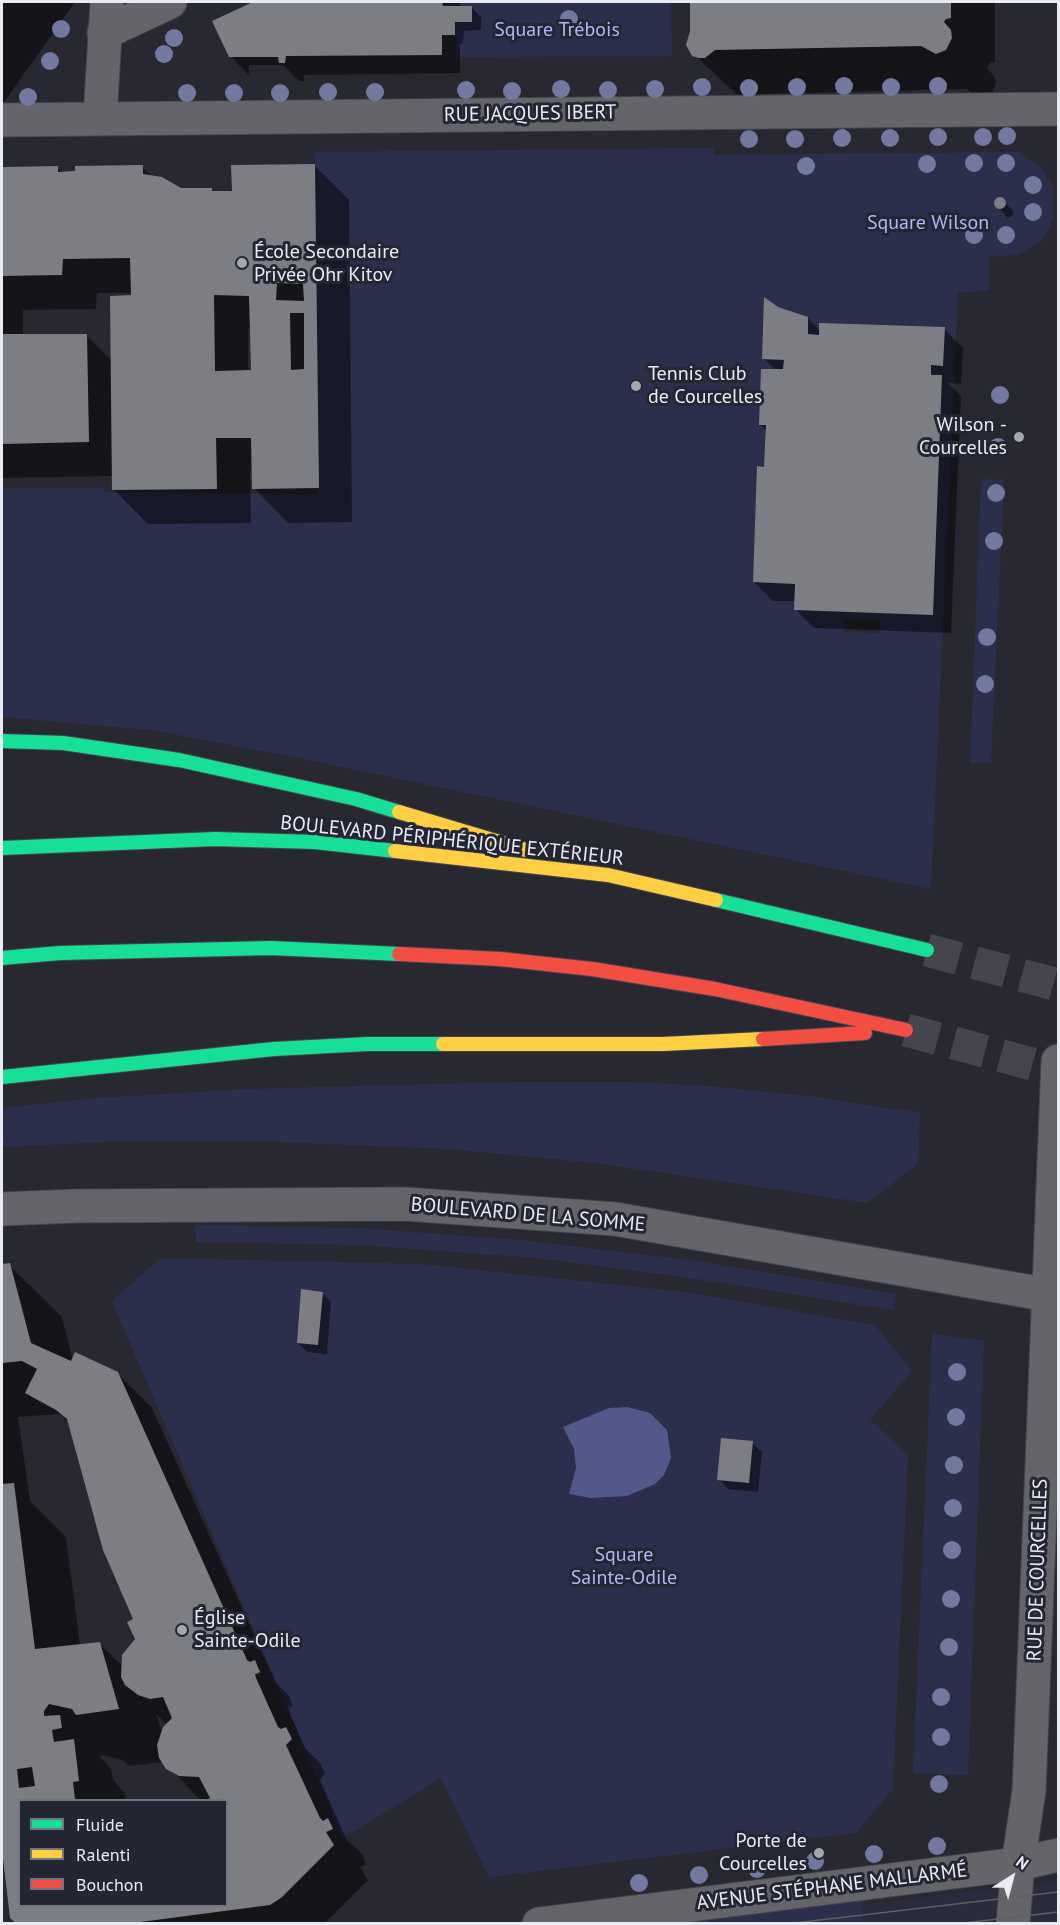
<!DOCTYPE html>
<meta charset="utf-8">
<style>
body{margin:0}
#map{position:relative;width:1060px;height:1925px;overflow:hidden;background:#282930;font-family:"PT Sans",sans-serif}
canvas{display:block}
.frame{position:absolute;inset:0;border:3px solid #e9ebf4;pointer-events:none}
.legend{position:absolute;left:18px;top:1799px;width:210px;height:108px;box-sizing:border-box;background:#242633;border:2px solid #737580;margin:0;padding:8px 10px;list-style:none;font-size:18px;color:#e9ebf4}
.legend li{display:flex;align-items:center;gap:12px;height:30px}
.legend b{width:30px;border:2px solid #737580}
.north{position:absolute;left:982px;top:1847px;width:60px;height:60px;-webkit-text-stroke:4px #242633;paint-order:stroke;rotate:36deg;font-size:16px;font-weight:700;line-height:24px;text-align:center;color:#e9ebf4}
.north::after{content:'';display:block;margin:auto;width:21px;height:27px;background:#e9ebf4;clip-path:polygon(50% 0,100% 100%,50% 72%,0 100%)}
</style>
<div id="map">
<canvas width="1060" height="1925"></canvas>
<div class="frame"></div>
<ul class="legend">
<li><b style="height:8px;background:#16e098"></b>Fluide</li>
<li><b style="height:8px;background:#ffcf43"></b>Ralenti</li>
<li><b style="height:8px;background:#f24e42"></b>Bouchon</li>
</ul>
<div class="north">N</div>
</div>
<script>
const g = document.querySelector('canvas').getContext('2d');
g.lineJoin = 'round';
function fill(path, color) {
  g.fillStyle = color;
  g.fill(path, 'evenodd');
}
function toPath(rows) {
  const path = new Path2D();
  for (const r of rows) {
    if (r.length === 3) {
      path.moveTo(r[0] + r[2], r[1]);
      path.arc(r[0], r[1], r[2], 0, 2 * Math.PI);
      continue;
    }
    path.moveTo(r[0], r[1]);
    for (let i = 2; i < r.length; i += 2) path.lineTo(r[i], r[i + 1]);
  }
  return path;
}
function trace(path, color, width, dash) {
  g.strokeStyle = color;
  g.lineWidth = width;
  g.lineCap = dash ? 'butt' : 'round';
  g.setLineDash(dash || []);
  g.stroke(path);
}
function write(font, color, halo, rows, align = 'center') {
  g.font = font + ' "PT Sans",sans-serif';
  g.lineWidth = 6;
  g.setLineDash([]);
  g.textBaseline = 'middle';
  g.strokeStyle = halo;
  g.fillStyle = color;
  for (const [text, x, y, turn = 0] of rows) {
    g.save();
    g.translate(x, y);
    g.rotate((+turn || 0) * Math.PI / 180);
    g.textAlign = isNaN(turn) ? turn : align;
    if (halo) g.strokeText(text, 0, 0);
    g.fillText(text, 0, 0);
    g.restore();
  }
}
fill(toPath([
 [1058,1881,1058,1923,862,1924,862,1905]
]), '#2a2c3d');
fill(toPath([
 [443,2,671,2,672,56,457,57,455,22,472,21,472,6,443,6],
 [713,148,714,155,1019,152,1040,166,1053,187,1054,217,1043,239,1018,255,989,257,989,290,958,293,931,889,294,757,151,730,2,717,2,488,104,488,104,492,317,494,315,152],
 [844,620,880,620,880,633,844,632],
 [981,479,1004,480,991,763,970,763],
 [507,1082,636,1082,707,1086,817,1097,920,1113,918,1163,868,1203,596,1163,448,1149,255,1141,107,1142,2,1147,2,1108,97,1098,249,1089],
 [195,1225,359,1228,520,1240,689,1260,896,1294,893,1310,684,1277,536,1258,359,1245,196,1242],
 [160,1258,422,1264,685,1292,875,1325,912,1371,870,1420,908,1455,893,1789,856,1833,489,1877,441,1778,343,1838,112,1301],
 [932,1333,984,1341,968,1775,913,1773],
 [863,1894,862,1923,624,1924]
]), '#2c2f4b');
fill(toPath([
 [627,1407,650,1413,667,1430,671,1458,664,1475,655,1484,627,1496,591,1498,569,1494,576,1468,574,1449,563,1427,609,1408]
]), '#53588b');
fill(toPath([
 [2,2,75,2,2,105],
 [257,2,460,2,460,8,472,8,481,17,481,30,464,31,463,43,460,44,460,73,304,75,304,81,299,81,283,65,249,65,249,75,232,58,214,22],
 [692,2,995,2,995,62,990,63,987,68,994,76,996,83,993,91,987,96,976,97,967,89,760,94,750,102,745,102,688,49],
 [314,165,349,200,352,522,288,523,254,488,253,471,250,471,251,523,148,524,114,490,114,476,2,478,2,168,57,168,63,173,142,167,153,177,181,190,212,189,215,193,233,192],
 [97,293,133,293,112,361,87,336,23,336,23,310,96,309],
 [248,328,251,329,252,372,248,372],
 [999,199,1012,209,1014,214,1008,218,999,208,996,203],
 [778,309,808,318,820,331,944,329,963,348,961,384,948,383,961,396,951,633,814,628,795,609,796,601,773,601,754,582,767,431,760,425,776,370,763,358],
 [2,1265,9,1265,62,1317,73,1360,117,1373,152,1408,276,1683,289,1696,293,1706,289,1708,290,1714,305,1748,320,1763,325,1774,320,1780,347,1840,362,1854,366,1864,360,1867,368,1880,324,1924,18,1924,12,1917,2,1839],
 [60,1414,70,1424,135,1620,137,1639,125,1652,121,1665,99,1643,80,1645,66,1537,30,1501,18,1417],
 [260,1670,262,1673,249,1678,248,1675],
 [156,1714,167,1725,162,1732],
 [101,1755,123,1760,129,1766,164,1762,200,1800,226,1800,226,1906,20,1906,20,1800,126,1800,125,1793,113,1780,111,1769,100,1757],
 [322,1293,331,1302,327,1354,307,1352,298,1343],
 [752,1443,762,1452,758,1492,728,1489,719,1479]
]), '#0007');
fill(toPath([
 [253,2,442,2,443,6,472,6,472,22,455,22,455,35,442,35,442,55,286,56,285,63,279,63,278,57,229,57,212,21],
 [690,2,951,2,951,18,946,19,944,22,951,30,952,38,946,50,936,54,921,46,715,50,705,58,699,58,692,56,686,45,690,31],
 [315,164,319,488,252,489,251,438,216,438,217,489,112,490,110,296,131,295,130,258,63,259,62,275,2,276,2,167,58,166,58,172,75,171,75,166,143,165,143,174,162,177,181,188,212,188,212,191,232,191,231,165],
 [277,283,303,284,304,301,276,300],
 [214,295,249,296,251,370,215,371],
 [290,313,304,313,304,369,291,370],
 [1000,203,6],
 [764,297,778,307,808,317,808,334,819,335,819,323,945,327,943,366,931,365,931,375,942,375,933,615,794,610,795,584,753,582,757,466,764,467,766,425,759,425,761,369,783,369,784,360,762,359],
 [2,334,87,334,89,442,2,444],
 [10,1263,31,1343,71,1361,75,1352,118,1372,247,1660,250,1662,255,1660,260,1672,255,1674,256,1678,278,1727,281,1729,286,1727,292,1739,286,1745,320,1818,323,1821,328,1818,333,1829,326,1832,334,1845,281,1898,270,1905,125,1924,17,1924,10,1918,2,1850,2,1484,14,1483,35,1649,100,1642,119,1709,76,1715,72,1709,49,1704,44,1711,44,1716,60,1715,62,1728,52,1730,54,1742,74,1739,79,1781,73,1782,75,1800,20,1800,20,1906,226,1906,226,1800,206,1800,210,1798,199,1777,179,1776,166,1769,159,1758,157,1745,163,1727,172,1718,163,1697,150,1699,138,1695,125,1685,121,1677,122,1655,135,1639,127,1622,133,1619,103,1550,67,1419,56,1410,25,1393,37,1369,22,1361,2,1363,2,1264],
 [32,1767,35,1786,19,1788,17,1769],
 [301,1289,323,1292,318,1345,297,1343],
 [721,1438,753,1441,749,1483,717,1480]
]), '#7d7e84');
trace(toPath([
 [927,950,1058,985],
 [906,1030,1058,1071]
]), '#45464d', 33, [33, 16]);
const street = toPath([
 [104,33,170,2],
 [100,119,107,2],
 [2,120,1058,109],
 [2,1209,77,1206,405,1204,615,1219,1049,1295],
 [539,1924,1018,1864,1058,1855],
 [1013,1924,1018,1864,1029,1791,1058,1061]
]);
const fast = toPath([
 [2,741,63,743,179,760,356,799,399,812],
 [2,848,215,839,315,842,395,851],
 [716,900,927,950],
 [2,958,60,953,271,948,399,954],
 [2,1077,274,1049,368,1044,443,1044]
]);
const slow = toPath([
 [399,812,526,850],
 [395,851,608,875,716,900],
 [443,1044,663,1044,763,1039]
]);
const jam = toPath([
 [399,954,500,959,592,969,715,989,906,1030],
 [763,1039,865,1033]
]);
trace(street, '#44454c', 35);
trace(fast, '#44454c', 16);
trace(slow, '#44454c', 16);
trace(jam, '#44454c', 16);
trace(street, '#64646a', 33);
trace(fast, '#16e098', 14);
trace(slow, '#ffcf43', 14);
trace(jam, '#f24e42', 14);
trace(toPath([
 [786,1924,1058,1892],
 [955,1924,1058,1912]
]), '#5e5f64', 1.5);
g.fillStyle = '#72789f';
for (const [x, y] of [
 [569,19],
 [61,29],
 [174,38],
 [164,54],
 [50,61],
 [844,86],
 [938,86],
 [702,87],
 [797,87],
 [891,87],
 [749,88],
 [561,89],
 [655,89],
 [466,90],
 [608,90],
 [512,91],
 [328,92],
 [375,92],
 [187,93],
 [234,93],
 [280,93],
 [28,97],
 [1007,136],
 [938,137],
 [983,137],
 [842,138],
 [890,138],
 [749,139],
 [795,139],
 [974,163],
 [1006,163],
 [927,164],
 [806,166],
 [1033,185],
 [1033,212],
 [974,235],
 [1006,235],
 [1000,395],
 [998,447],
 [996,493],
 [994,541],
 [987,637],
 [985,684],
 [957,1372],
 [956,1417],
 [954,1465],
 [953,1508],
 [952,1550],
 [951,1599],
 [949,1647],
 [941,1697],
 [941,1737],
 [939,1784],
 [937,1846],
 [874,1854],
 [815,1861],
 [757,1869],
 [699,1875],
 [639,1883]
]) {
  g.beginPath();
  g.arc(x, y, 9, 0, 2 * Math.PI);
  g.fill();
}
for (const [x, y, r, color] of [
 [242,263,6,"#a5a7af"],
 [636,386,6,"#a5a7af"],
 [1019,437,6,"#a5a7af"],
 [182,1630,6,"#a5a7af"],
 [819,1853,6,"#a5a7af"]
]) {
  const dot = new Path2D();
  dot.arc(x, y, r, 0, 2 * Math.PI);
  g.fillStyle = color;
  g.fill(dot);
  trace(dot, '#242633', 2);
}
write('20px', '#afb8fa', '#242633', [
 ["Square Trébois",557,30],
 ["Square Wilson",928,223],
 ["Square",624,1555],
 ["Sainte-Odile",624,1578]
]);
write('20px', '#e9ebf4', '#242633', [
 ["RUE JACQUES IBERT",530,114,-1],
 ["BOULEVARD PÉRIPHÉRIQUE EXTÉRIEUR",452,841,6],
 ["BOULEVARD DE LA SOMME",528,1215,5],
 ["RUE DE COURCELLES",1038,1570,-88],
 ["AVENUE STÉPHANE MALLARMÉ",832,1887,-7]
]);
write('20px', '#e9ebf4', '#242633', [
 ["École Secondaire",254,252],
 ["Privée Ohr Kitov",254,275],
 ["Tennis Club",648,374],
 ["de Courcelles",648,397],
 ["Wilson -",1007,425,"right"],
 ["Courcelles",1007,448,"right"],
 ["Église",194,1618],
 ["Sainte-Odile",194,1641],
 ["Porte de",807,1841,"right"],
 ["Courcelles",807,1864,"right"]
], 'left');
</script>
